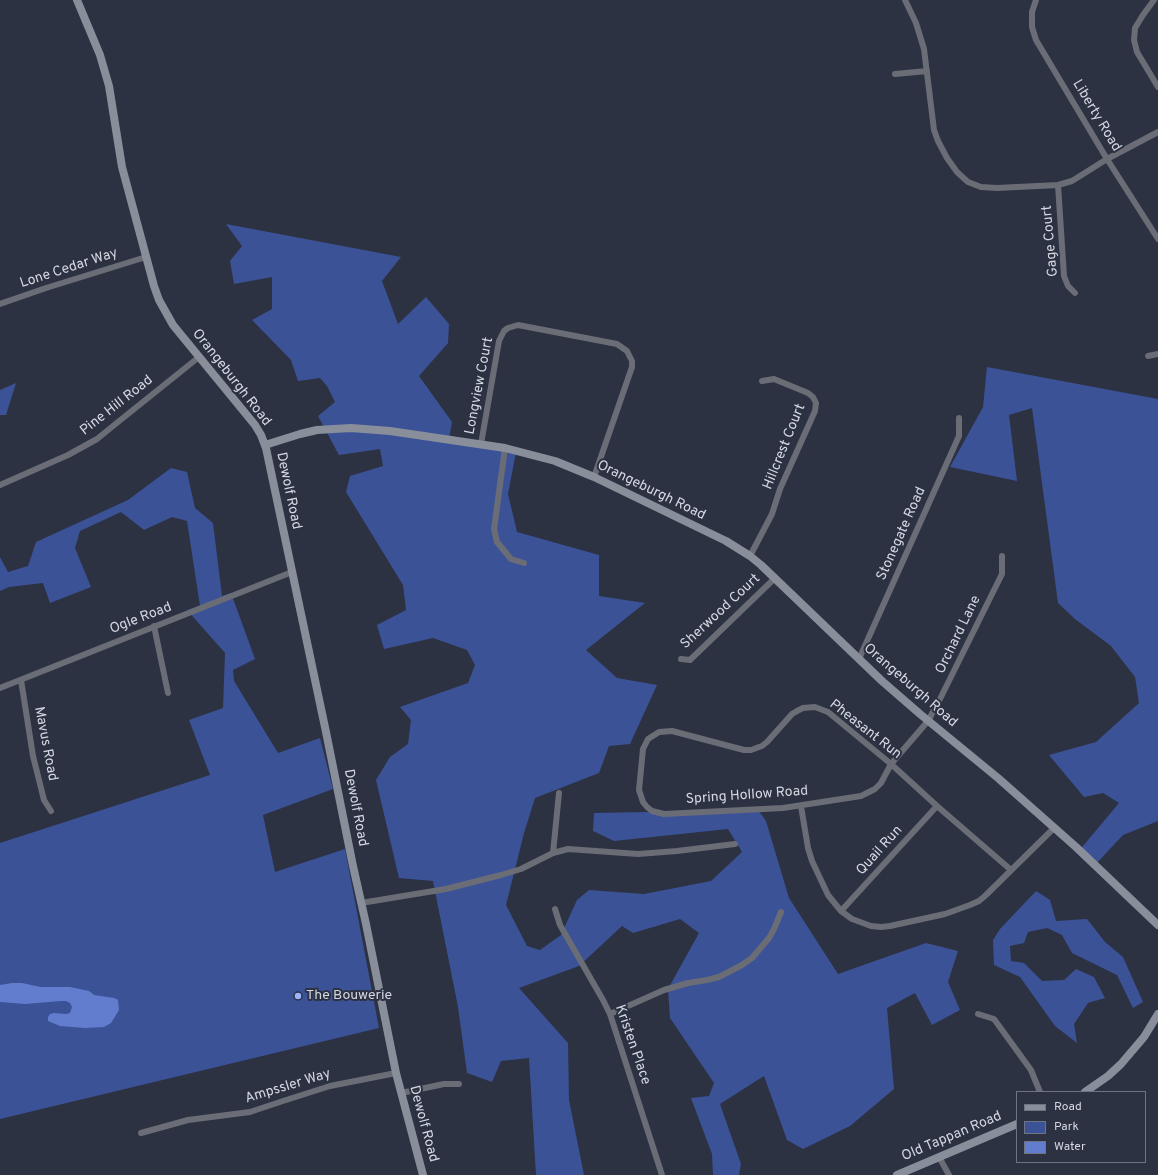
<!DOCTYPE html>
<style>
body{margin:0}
#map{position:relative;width:1158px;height:1175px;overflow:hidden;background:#2c3242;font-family:Overpass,sans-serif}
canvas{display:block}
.legend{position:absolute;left:1016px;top:1091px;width:130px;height:72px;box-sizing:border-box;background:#2c3242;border:1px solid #6f7482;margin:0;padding:5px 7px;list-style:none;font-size:12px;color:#d4d8e3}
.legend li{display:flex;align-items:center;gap:8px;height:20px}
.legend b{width:20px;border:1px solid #6f7482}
</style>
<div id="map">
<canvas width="1158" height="1175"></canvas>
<ul class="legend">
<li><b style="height:5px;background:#898e9b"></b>Road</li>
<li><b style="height:11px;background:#3c5297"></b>Park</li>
<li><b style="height:11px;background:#627dcd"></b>Water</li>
</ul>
</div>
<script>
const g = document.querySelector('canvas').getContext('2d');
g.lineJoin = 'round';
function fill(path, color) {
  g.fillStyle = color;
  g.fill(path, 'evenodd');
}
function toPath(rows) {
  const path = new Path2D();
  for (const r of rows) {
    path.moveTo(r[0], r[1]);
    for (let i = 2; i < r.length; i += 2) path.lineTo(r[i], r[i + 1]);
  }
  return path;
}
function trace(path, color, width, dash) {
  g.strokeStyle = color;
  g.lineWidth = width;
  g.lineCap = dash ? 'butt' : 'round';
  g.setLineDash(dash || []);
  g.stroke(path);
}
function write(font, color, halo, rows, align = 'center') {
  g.font = font + ' Overpass,sans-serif';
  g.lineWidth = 4;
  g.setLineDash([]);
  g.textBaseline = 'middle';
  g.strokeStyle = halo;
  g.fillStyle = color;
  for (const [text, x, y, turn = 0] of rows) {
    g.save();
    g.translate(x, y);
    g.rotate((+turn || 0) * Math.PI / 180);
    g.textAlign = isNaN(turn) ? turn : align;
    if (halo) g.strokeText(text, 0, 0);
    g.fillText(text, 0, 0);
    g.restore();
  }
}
fill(toPath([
 [226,224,401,257,382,281,398,324,426,297,449,324,448,343,419,376,452,422,449,439,516,452,508,494,517,532,599,555,599,596,645,603,586,650,617,678,657,685,630,744,609,746,599,773,535,798,524,833,506,905,527,946,540,950,561,935,577,900,589,890,644,894,711,881,742,852,728,829,614,841,593,831,594,813,758,810,766,821,789,898,838,974,926,943,958,951,948,982,960,1010,932,1025,915,993,887,1008,894,1089,850,1126,803,1149,787,1140,764,1076,720,1104,741,1164,739,1175,713,1175,712,1154,691,1098,709,1096,714,1083,670,1018,668,989,699,933,680,919,633,933,622,926,579,966,519,988,568,1043,569,1100,584,1175,536,1175,529,1058,501,1061,492,1082,467,1073,458,1007,433,881,399,878,376,780,390,757,408,744,411,720,400,707,468,683,475,665,467,650,433,638,384,649,377,625,406,610,403,585,346,492,350,476,383,466,380,449,339,455,318,416,335,402,327,386,320,378,298,381,291,360,252,320,272,309,272,277,234,284,230,261,242,246],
 [987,367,1158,399,1158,821,1123,835,1094,866,1078,852,1119,803,1103,793,1084,797,1049,755,1096,742,1139,703,1135,677,1111,646,1075,619,1058,603,1032,408,1009,415,1017,481,950,467,983,407],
 [16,383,6,415,0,415,0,390],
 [171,468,187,472,195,508,213,523,222,596,231,593,255,659,233,670,234,681,278,753,320,738,333,789,263,815,275,872,345,849,379,1028,0,1119,0,843,210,775,189,720,223,708,225,653,187,610,200,606,187,521,172,517,144,530,121,512,80,531,75,548,91,587,50,603,43,583,9,587,0,591,0,557,8,572,28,566,36,542,128,500],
 [1036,891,1050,900,1056,921,1087,919,1105,942,1123,957,1143,1002,1133,1008,1117,975,1072,953,1062,935,1047,928,1028,932,1024,943,1010,946,1011,961,1024,963,1042,981,1064,980,1076,969,1094,977,1105,998,1088,1003,1074,1024,1077,1043,1055,1026,1020,977,994,965,993,940,1000,929]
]), '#3c5297');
fill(toPath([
 [12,983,22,983,41,987,70,987,89,991,94,995,114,998,118,1000,119,1010,111,1023,104,1027,85,1028,60,1026,48,1021,48,1017,50,1014,54,1013,66,1014,70,1013,72,1007,70,1003,66,1001,61,1001,25,1004,0,1002,0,985]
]), '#627dcd');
trace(toPath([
 [905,0,916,23,924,49,934,130,938,141,947,158,957,172,968,182,981,187,997,188,1058,185,1072,181,1107,159,1158,132],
 [1036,0,1032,12,1032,27,1036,40,1107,159,1158,239],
 [1154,0,1143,15,1135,28,1134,40,1137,52,1158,87],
 [895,74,927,71],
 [1058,185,1064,276,1068,286,1075,293],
 [0,304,46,288,146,257],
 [1148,356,1158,354],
 [481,444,499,341,504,331,508,328,518,325,617,344,627,351,632,361,632,367,594,477],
 [505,448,494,529,497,542,511,559,524,563],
 [0,485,68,455,97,439,113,426,199,357],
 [750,556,772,514,780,489,815,411,816,403,813,397,808,393,774,379,762,381],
 [1002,556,1002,574,939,701,928,721,891,764,881,783,875,789,861,796,783,808,664,814,652,811,647,807,643,802,639,790,643,749,648,739,659,732,672,731,744,750,751,750,762,746,767,742,792,714,797,711,803,708,815,707,828,712,891,764,937,806,1011,870],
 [154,626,168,693],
 [681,659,690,660,775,578],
 [859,659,959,436,959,418],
 [21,680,33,756,44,800,51,811],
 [0,688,292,572],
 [801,806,808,848,812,861,828,895,841,911,852,919,871,926,881,927,890,926,945,914,970,905,979,901,986,895,1054,828],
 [553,853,559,793],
 [361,903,446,889,501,875,521,869,553,853,568,849,638,854,677,851,735,844],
 [555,909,560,925,603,1000,610,1014,662,1175],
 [841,911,937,806],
 [610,1014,664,990,688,983,707,980,719,977,742,965,752,958,769,938,774,929,781,912],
 [978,1014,994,1019,1031,1070,1040,1092],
 [401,1093,444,1084,459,1084],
 [141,1133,188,1120,250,1112,283,1101,330,1086,396,1073],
 [939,1157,949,1175]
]), '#6a6d76', 6);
trace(toPath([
 [77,0,100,55,109,86,122,167,154,286,159,300,173,325,255,425,261,435,266,448,326,732,353,866,366,924,396,1073,423,1175],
 [265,445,300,434,317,430,351,428,390,431,505,448,555,461,594,477,726,541,750,556,761,565,882,681,920,714,998,778,1076,847,1158,925],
 [1085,1092,1108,1076,1121,1064,1144,1037,1158,1014],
 [897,1175,1017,1124]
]), '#898e9b', 8);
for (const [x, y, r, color] of [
 [298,996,4,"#9ab5fd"]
]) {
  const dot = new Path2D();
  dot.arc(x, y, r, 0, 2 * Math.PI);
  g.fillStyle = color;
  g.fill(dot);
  trace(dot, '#2c3242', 1.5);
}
write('14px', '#d4d8e3', '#2c3242', [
 ["Liberty Road",1096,116,59],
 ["Gage Court",1051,241,-95],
 ["Lone Cedar Way",69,269,-18],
 ["Orangeburgh Road",231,378,52],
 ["Longview Court",480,386,-79],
 ["Pine Hill Road",117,406,-38],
 ["Hillcrest Court",785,447,-68],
 ["Dewolf Road",288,491,78],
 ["Orangeburgh Road",651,491,26],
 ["Stonegate Road",902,534,-66],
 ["Sherwood Court",721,612,-43],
 ["Ogle Road",141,619,-21],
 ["Orchard Lane",959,635,-64],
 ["Orangeburgh Road",910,686,41],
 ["Pheasant Run",865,730,38],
 ["Mavus Road",45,744,79],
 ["Spring Hollow Road",747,796,-4],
 ["Dewolf Road",355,808,79],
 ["Quail Run",880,851,-48],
 ["Kristen Place",632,1045,71],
 ["Ampssler Way",288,1087,-17],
 ["Dewolf Road",423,1124,75],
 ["Old Tappan Road",952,1137,-23]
]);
write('14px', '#d4d8e3', '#2c3242', [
 ["The Bouwerie",306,996]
], 'left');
</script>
